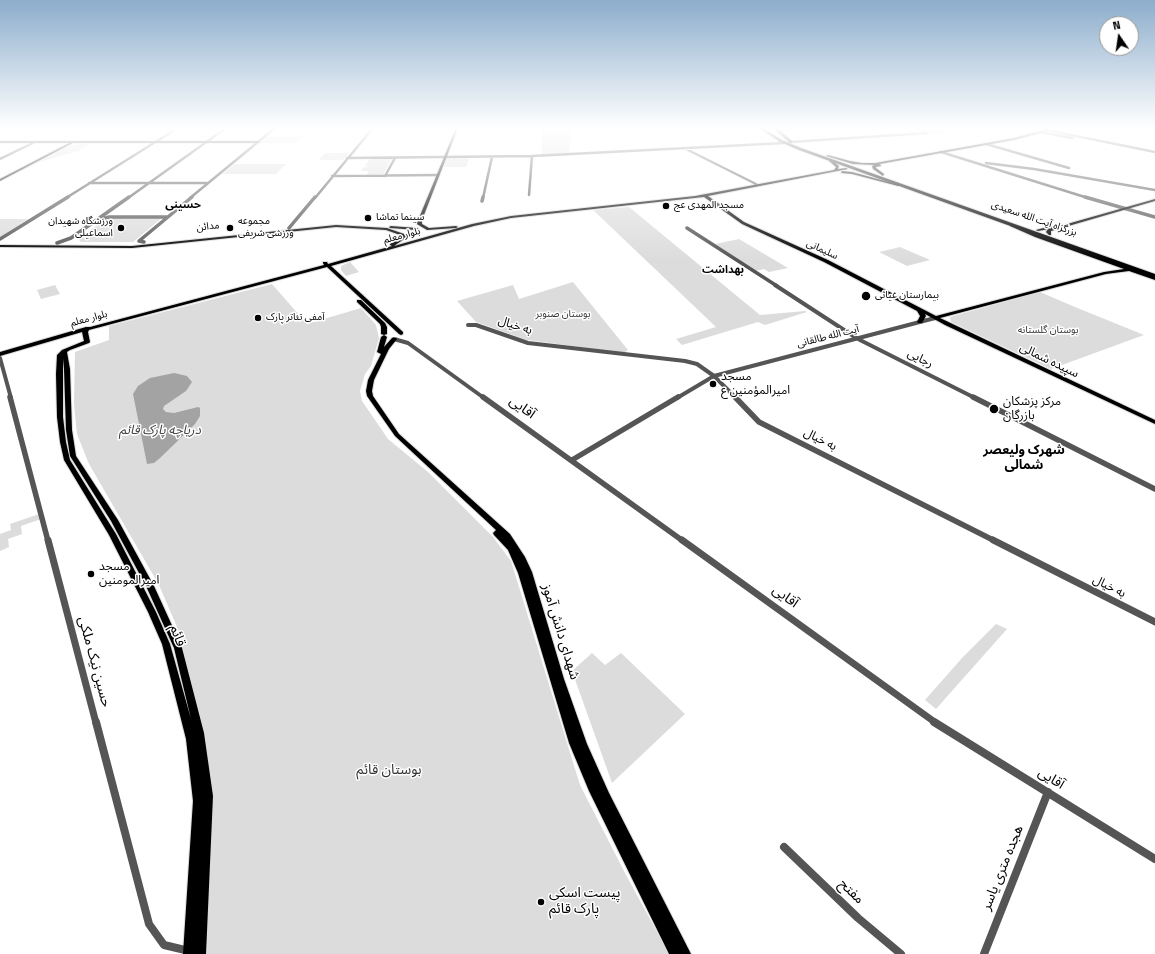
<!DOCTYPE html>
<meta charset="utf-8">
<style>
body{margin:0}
#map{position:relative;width:1155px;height:954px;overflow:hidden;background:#fff;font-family:"Titillium Web",sans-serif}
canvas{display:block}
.north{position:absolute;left:1099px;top:16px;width:40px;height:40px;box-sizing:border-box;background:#fff;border:1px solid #999;border-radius:50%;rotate:347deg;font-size:11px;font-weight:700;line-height:16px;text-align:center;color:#000}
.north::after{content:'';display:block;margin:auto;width:14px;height:18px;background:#000;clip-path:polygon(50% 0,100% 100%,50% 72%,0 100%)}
</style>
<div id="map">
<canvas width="1155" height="954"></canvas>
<div class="north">N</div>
</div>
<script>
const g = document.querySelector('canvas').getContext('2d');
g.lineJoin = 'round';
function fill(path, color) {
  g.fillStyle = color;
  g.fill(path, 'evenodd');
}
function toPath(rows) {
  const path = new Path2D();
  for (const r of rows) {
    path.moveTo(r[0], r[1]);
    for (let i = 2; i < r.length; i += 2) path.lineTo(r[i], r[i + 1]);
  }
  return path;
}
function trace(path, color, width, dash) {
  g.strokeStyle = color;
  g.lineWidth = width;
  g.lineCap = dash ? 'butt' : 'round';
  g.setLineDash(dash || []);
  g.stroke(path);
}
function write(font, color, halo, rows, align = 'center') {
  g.font = font + ' "Titillium Web","Noto Sans Arabic",sans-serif';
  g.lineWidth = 3;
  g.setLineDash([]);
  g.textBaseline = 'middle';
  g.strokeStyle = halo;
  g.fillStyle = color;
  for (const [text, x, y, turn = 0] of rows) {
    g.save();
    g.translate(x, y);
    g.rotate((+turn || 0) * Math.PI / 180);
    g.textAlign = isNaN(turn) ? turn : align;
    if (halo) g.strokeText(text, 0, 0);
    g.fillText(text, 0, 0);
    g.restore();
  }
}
fill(toPath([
 [147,128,225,128,222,130,176,131,172,129,170,131,121,131],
 [542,128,633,128,571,128,569,154,542,155],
 [919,128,945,128,950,131,945,131,948,133,921,135,919,135,929,133],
 [267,137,302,137,296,143,260,143],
 [80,144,89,144,78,151,39,162,69,146],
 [325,153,349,153,343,160,319,160],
 [370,158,392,158,383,175,367,175,369,171,361,171,364,167,369,167,365,166],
 [446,158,469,158,466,167,443,167],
 [235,164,286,164,276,174,222,174],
 [629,207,760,315,805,311,807,312,765,325,758,322,682,345,676,339,716,327,593,210],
 [108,217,162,218,133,242,81,242,78,239],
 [0,219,28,219,0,237],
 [739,239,788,268,769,272,764,269,756,271,715,244],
 [900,247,930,260,907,266,879,252],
 [350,262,359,272,346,276,341,270,341,266],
 [573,282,628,350,624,353,527,340,476,322,457,301,513,285,519,299],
 [272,284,307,324,361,308,376,325,379,338,371,366,365,374,360,391,362,401,388,439,428,472,493,537,511,561,580,785,625,873,669,954,207,954,211,783,180,634,159,585,89,464,77,434,74,404,75,352,109,340,109,326],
 [55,285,60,294,41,299,37,290],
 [1040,292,1075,307,1144,335,1051,369,951,322,950,317],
 [39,514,41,519,21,526,22,534,8,539,9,547,0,551,0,534,11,530,10,524],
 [996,624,1007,629,936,709,925,700,962,658],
 [592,653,605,665,621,653,685,714,612,783,572,671]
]), '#dcdcdc');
fill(toPath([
 [174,373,187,376,192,382,186,391,164,406,163,409,166,412,174,413,198,407,200,408,200,416,195,424,160,458,154,463,147,464,133,394,138,386,150,378]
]), '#a3a3a3');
const major = toPath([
 [456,128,458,128,422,220,422,224,429,228,456,226,458,227,456,228,427,230,415,223,419,218,456,128],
 [1047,129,1048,131,1014,140,880,164,881,166,876,167,876,168,884,174,883,176,873,169,872,166,874,165,853,164,826,156,828,155,850,161,862,163,875,163,1014,138,1047,129],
 [0,141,258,141,260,142,258,143,73,143,0,181,0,179,69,143,0,143,0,141],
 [829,159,831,159,839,166,838,169,846,168,848,169,708,196,744,222,828,260,936,316,1104,272,1124,269,1035,237,1010,226,1010,224,1011,224,1037,235,1155,277,1155,280,1129,271,1106,274,940,318,1155,420,1155,424,945,325,925,314,926,316,922,323,918,323,917,322,920,316,917,311,824,262,742,224,704,197,511,218,474,226,331,266,403,332,403,334,401,335,399,334,327,267,89,330,88,332,90,342,89,343,70,350,67,352,70,369,72,430,76,456,118,520,154,586,175,632,182,648,204,733,213,796,206,954,183,954,193,801,186,739,162,644,148,612,109,535,64,460,60,442,57,417,56,374,57,355,62,350,84,341,82,332,0,356,0,352,86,327,90,327,324,265,323,263,323,262,327,262,328,264,392,246,390,245,390,244,403,236,386,230,336,227,132,248,0,247,0,245,132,246,336,225,387,228,407,235,407,237,394,246,472,224,511,216,695,196,834,170,836,167,829,161,829,159],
 [63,359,64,369,66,430,70,456,111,521,146,586,174,648,191,719,170,644,156,612,116,534,70,460,66,442,63,417,63,359],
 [842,171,852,172,900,185,898,186,852,174,841,173,842,171],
 [1155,199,1155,201,1051,231,1051,235,1049,235,1046,232,1048,229,1049,229,1038,231,1036,230,1051,226,1052,226,1053,228,1155,199],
 [391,226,417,228,419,229,417,230,390,228,389,227,391,226],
 [357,300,361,300,385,323,387,327,387,334,384,335,387,337,384,347,392,338,396,338,397,339,389,349,374,380,372,391,373,396,399,434,510,534,525,557,532,572,564,679,587,744,609,793,691,954,669,954,589,791,569,743,518,573,508,550,494,535,493,533,496,530,395,436,367,396,366,391,368,380,381,354,377,352,381,337,384,335,381,334,381,327,380,324,357,302,357,300]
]);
const highway = toPath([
 [759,128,763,128,782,140,801,148,1155,274,1155,278,799,150,780,142,759,128],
 [773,128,777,128,792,141,792,143,790,143,773,128]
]);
trace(major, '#dbdbdb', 2);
trace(highway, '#dbdbdb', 2);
trace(toPath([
 [1048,128,1047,130,1155,152],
 [1041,132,1072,138],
 [781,133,783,128],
 [790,142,927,133,918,128],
 [986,144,1069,168],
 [684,148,756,184],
 [941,152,1088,198],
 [347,158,532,156,784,143],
 [0,159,33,143],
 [986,163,1034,169,1155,190],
 [332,176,438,175],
 [385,176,395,158],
 [89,183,208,183],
 [529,195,532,156],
 [66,198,173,131],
 [128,198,226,128],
 [190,198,275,128],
 [315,198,373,128],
 [483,198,492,157]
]), '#555', 2.5);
trace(toPath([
 [1085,197,1155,217],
 [482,201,483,197],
 [102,219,109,217,167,217],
 [289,228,315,197],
 [687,228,777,286],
 [0,239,68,197],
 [144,242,139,241,192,197],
 [57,243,71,238,129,197]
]), '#555', 3.5);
trace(toPath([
 [775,285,858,339,975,398],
 [468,325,476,325,528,343,685,361,697,364,714,376,736,398],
 [394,339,408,343,484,398],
 [0,358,11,398],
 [677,398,714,376,935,318]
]), '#555', 4);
trace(toPath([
 [10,397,48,541],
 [483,397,683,541],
 [735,397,759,422,995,541],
 [973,397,1155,489],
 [572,460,678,397]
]), '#555', 5.5);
trace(toPath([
 [48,540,96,723],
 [682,540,936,723],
 [993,540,1155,622]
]), '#555', 7);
trace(toPath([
 [96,722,149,924,164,945,189,951],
 [934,722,1155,859],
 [784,847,858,918,901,954],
 [984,954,1048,792]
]), '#555', 8);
fill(major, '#000');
fill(highway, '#000');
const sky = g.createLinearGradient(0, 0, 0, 261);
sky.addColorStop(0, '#8cadcc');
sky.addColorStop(0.49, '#fff');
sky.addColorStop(1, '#ffffff00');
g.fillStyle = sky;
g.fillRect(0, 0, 1155, 261);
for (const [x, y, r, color] of [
 [666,206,4,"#000"],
 [368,218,4,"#000"],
 [121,228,4,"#000"],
 [230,228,4,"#000"],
 [866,296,5,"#000"],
 [258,318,4,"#000"],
 [713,384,4,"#000"],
 [994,409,5,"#000"],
 [91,574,4,"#000"],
 [541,902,4,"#000"]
]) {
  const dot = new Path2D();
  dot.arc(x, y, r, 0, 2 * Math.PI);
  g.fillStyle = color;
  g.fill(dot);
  trace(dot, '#fff', 1.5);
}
write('10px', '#000', '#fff', [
 ["مسجد المهدی عج",674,206],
 ["سینما تماشا",376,218],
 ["ورزشگاه شهیدان",113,222,"right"],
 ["اسماعیلی",113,234,"right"],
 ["مجموعه",238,222],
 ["ورزشی شریفی",238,234],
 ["بیمارستان غیاثی",875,296],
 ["آمفی تئاتر پارک",266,318]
], 'left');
write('10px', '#000', '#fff', [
 ["بزرگراه آیت الله سعیدی",1034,219,19],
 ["مدائن",208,227,-6],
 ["بلوار معلم",402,236,-15],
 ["سلیمانی",822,250,25],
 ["بلوار معلم",89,319,-15],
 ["آیت الله طالقانی",828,337,-14]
]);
write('10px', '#333', '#fff', [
 ["بوستان صنوبر",563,315],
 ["بوستان گلستانه",1048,331]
]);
write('bold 11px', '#000', '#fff', [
 ["حسینی",183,205],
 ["بهداشت",723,270]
]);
write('12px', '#000', '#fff', [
 ["به خیال",515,326,18],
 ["رجایی",920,359,27],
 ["سپیده شمالی",1049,361,26],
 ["به خیال",820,440,27],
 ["به خیال",1109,587,27]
]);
write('12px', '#000', '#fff', [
 ["مسجد",721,377],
 ["امیرالمؤمنین ع",721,391],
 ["مرکز پزشکان",1003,402],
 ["بازرگان",1003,416],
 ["مسجد",99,567],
 ["امیرالمومنین",99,581]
], 'left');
write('italic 13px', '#444', '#fff', [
 ["دریاچه پارک قائم",160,431]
]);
write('bold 13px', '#000', '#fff', [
 ["شهرک ولیعصر",1024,451],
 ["شمالی",1024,466]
]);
write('14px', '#000', '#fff', [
 ["آقایی",522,408,36],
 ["آقایی",785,597,36],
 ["شهدای دانش آموز",560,632,73],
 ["قائم",177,636,70],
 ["حسین نیک ملکی",94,662,75],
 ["آقایی",1051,779,32],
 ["هجده متری یاسر",1003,868,-68],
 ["مفتح",851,892,44]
]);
write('14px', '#333', '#fff', [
 ["بوستان قائم",389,771]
]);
write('14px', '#000', '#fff', [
 ["پیست اسکی",549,894],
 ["پارک قائم",549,910]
], 'left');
</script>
